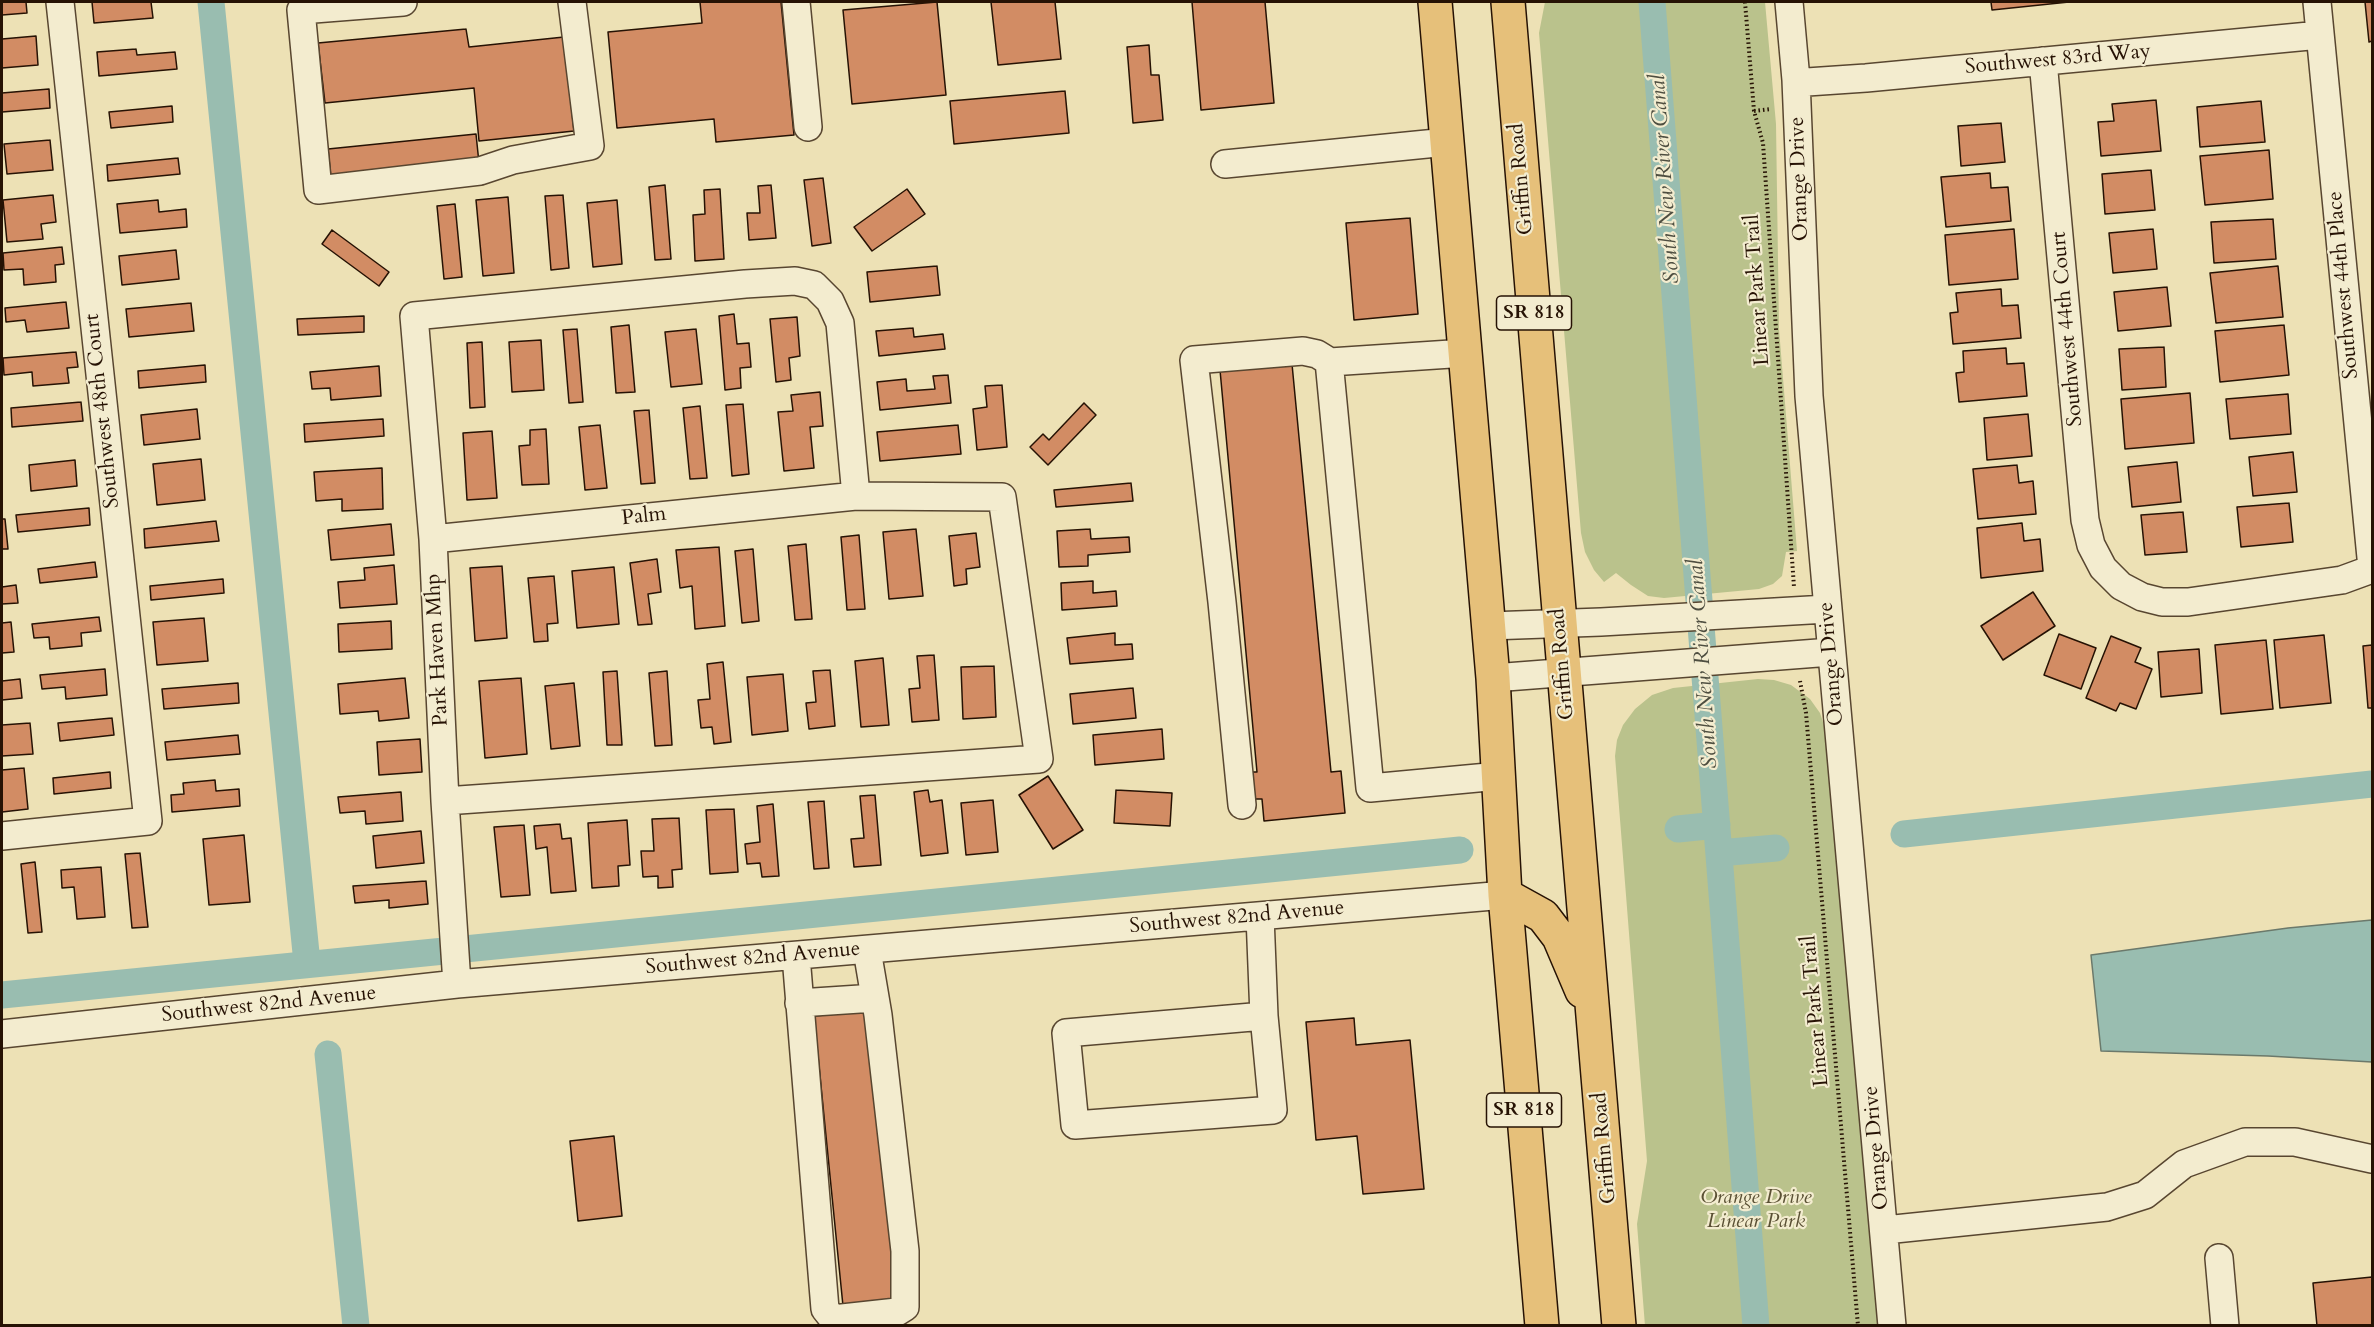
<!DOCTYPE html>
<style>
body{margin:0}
#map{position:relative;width:2374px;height:1327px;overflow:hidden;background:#ede1b5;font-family:Cardo,serif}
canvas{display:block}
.frame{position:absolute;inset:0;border:3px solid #261204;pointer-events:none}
</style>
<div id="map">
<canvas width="2374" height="1327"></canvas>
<div class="frame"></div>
</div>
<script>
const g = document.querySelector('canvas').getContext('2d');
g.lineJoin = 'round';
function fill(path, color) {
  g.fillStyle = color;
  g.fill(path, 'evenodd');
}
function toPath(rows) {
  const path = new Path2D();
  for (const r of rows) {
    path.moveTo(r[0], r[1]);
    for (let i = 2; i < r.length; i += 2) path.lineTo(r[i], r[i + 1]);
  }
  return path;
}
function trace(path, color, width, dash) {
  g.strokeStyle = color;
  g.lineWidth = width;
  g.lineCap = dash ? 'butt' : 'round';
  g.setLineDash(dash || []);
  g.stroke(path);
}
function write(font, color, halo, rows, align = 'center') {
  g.font = font + ' Cardo,serif';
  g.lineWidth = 4.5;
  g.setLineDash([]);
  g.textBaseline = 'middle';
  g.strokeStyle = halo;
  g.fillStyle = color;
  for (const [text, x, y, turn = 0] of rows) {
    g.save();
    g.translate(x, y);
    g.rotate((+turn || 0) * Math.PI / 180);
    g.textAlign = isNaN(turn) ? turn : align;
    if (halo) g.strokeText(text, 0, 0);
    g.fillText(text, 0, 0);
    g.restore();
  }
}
fill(toPath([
 [1545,2,1765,2,1776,124,1779,329,1797,551,1786,552,1782,576,1773,584,1759,589,1664,598,1648,596,1631,585,1616,573,1604,582,1594,570,1585,552,1581,533,1539,33],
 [1758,679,1774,680,1791,685,1810,699,1820,713,1826,731,1882,1325,1645,1326,1637,1224,1647,1161,1615,756,1617,740,1623,725,1635,709,1652,695,1673,688]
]), '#bac28c');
const water = toPath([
 [2372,920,2372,1062,2268,1056,2101,1051,2091,955,2288,928,2372,920]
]);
fill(water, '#99bdb0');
trace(water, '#6b796b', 1.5);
trace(toPath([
 [211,2,307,963],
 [1652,2,1756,1326],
 [1678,829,1717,825],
 [1904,834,2372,784],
 [1719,853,1776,848],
 [2,995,1460,850],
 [328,1054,356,1326]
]), '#99bdb0', 27);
const building = toPath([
 [2,2,26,2,27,13,2,15,2,2],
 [92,2,151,2,153,18,94,23,92,2],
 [700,2,781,2,794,135,716,142,714,119,617,128,608,32,702,23,700,2],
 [937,2,946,95,852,104,843,10,937,2],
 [991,2,1055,2,1061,59,998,65,991,2],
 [1192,2,1265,2,1274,103,1201,110,1192,2],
 [1991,2,2069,2,1992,10,1991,2],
 [2365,2,2372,2,2372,41,2369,42,2365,2],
 [466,29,469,47,564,37,574,131,479,141,474,88,325,103,318,43,466,29],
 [36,36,38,65,2,68,2,39,36,36],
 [1149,45,1151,75,1159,75,1163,120,1133,123,1127,47,1149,45],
 [136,49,137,55,175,52,177,69,99,76,97,52,136,49],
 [49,89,50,108,2,112,2,93,49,89],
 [1065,91,1069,133,954,144,950,101,1065,91],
 [2156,100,2161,151,2101,156,2098,122,2114,121,2112,104,2156,100],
 [2261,101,2265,142,2200,147,2197,107,2261,101],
 [172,106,173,122,111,128,109,112,172,106],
 [2001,123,2005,162,1961,166,1958,126,2001,123],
 [476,134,479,163,331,178,328,149,476,134],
 [50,140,53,170,7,174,4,144,50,140],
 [2269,150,2273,199,2205,205,2200,156,2269,150],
 [178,158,180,174,108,181,107,165,178,158],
 [2151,170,2155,210,2105,214,2102,174,2151,170],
 [1990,173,1991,188,2008,187,2011,221,1946,227,1941,177,1990,173],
 [823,178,831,243,812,246,804,180,823,178],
 [665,185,671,259,655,260,649,187,665,185],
 [771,185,776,238,749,240,747,213,760,213,758,186,771,185],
 [720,189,724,259,695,261,693,215,705,214,704,190,720,189],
 [907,189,925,214,872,251,854,227,907,189],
 [53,195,56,222,41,224,43,239,7,242,3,200,53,195],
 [563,195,569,268,551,270,545,196,563,195],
 [508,197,514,273,483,276,476,200,508,197],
 [158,200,159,212,186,209,187,227,120,233,117,204,158,200],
 [617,200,622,264,593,267,587,203,617,200],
 [455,204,462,277,444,279,437,206,455,204],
 [1410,218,1418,314,1354,320,1346,223,1410,218],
 [2273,219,2276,259,2214,263,2211,222,2273,219],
 [2014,229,2018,279,1949,285,1945,235,2014,229],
 [2153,229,2157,269,2113,273,2109,233,2153,229],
 [332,230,389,272,379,286,322,244,332,230],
 [62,247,64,264,55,265,56,282,24,285,23,269,4,270,3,253,62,247],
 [176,250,179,279,122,285,119,256,176,250],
 [937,266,940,295,870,302,867,272,937,266],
 [2278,266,2283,317,2216,323,2210,273,2278,266],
 [2167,287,2171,326,2118,331,2114,292,2167,287],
 [2001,289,2002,306,2018,305,2021,338,1953,344,1950,313,1958,312,1956,293,2001,289],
 [66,302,69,328,27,332,25,320,6,322,5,308,66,302],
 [191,303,194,331,129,337,126,309,191,303],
 [734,314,737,344,749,343,751,367,740,368,741,388,725,390,719,316,734,314],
 [364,316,364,332,298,335,297,319,364,316],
 [797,317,800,356,789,358,791,380,776,382,770,319,797,317],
 [629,325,635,392,616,393,611,327,629,325],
 [2284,325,2289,375,2220,382,2215,331,2284,325],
 [913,328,914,337,943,334,945,349,879,356,876,331,913,328],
 [577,329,583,402,569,403,563,330,577,329],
 [696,329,702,384,671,387,665,332,696,329],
 [541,340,544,390,512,392,509,342,541,340],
 [482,342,485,407,470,408,467,343,482,342],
 [2164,347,2166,387,2122,390,2119,349,2164,347],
 [2006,348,2007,364,2024,363,2027,396,1959,402,1956,373,1964,372,1963,351,2006,348],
 [76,352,78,367,67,368,69,383,33,386,32,372,4,375,3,358,76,352],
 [1292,364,1331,772,1341,771,1345,813,1264,821,1262,799,1250,799,1247,772,1257,772,1220,370,1292,364],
 [205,365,206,382,139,388,138,371,205,365],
 [379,366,381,396,331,400,330,388,312,389,310,372,379,366],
 [948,375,951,403,880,410,877,382,906,379,907,391,935,389,933,376,948,375],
 [1002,385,1007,447,977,450,973,409,987,407,985,386,1002,385],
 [820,392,823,426,810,427,814,468,784,471,778,412,793,411,791,395,820,392],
 [2190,393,2194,443,2125,449,2121,399,2190,393],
 [2288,394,2291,434,2230,439,2226,399,2288,394],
 [81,402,83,421,12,427,11,408,81,402],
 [1084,403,1096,415,1048,465,1030,447,1043,434,1049,440,1084,403],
 [743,404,749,474,732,476,726,405,743,404],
 [700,406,707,478,690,479,683,408,700,406],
 [197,409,200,439,144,445,141,415,197,409],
 [649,410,655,483,641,484,634,411,649,410],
 [2028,414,2032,456,1987,460,1984,418,2028,414],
 [383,419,384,436,305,442,304,424,383,419],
 [600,425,607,488,585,490,579,427,600,425],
 [958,425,961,454,880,461,877,432,958,425],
 [546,429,549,484,522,485,519,446,530,445,530,430,546,429],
 [492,431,497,498,467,500,463,433,492,431],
 [2293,452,2297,492,2253,496,2249,457,2293,452],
 [201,459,205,500,157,505,153,464,201,459],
 [75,460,77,486,31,491,29,465,75,460],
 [2177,462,2181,502,2132,507,2128,467,2177,462],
 [2017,465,2019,483,2033,481,2036,514,1978,519,1973,469,2017,465],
 [382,468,383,509,342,511,342,499,316,501,314,472,382,468],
 [1131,483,1133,501,1056,507,1054,490,1131,483],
 [2289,503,2293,542,2241,547,2237,507,2289,503],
 [89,508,90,525,18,532,16,515,89,508],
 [2183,512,2187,552,2145,555,2141,515,2183,512],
 [2,519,5,519,8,549,2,549,2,519],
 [216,521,219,541,145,548,144,529,216,521],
 [2022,523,2024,541,2040,539,2043,571,1981,578,1977,528,2022,523],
 [391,524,394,555,331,560,328,530,391,524],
 [916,529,923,596,889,599,883,532,916,529],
 [1090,529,1091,539,1129,537,1130,552,1088,555,1088,566,1059,567,1057,531,1090,529],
 [976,533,980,567,966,569,967,584,954,586,949,536,976,533],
 [859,535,865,609,847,610,841,537,859,535],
 [806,544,812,619,795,620,788,546,806,544],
 [719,547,725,626,695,629,692,586,680,588,676,550,719,547],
 [753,549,759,621,742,623,735,551,753,549],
 [657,559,661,592,648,594,652,624,638,625,630,563,657,559],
 [95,562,97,577,40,583,38,569,95,562],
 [394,565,397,604,340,608,338,582,365,580,364,568,394,565],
 [502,566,507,638,475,641,470,568,502,566],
 [614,567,619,624,577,628,572,571,614,567],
 [554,576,558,623,547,624,548,641,534,642,528,578,554,576],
 [223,579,224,593,151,600,150,586,223,579],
 [1093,581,1093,593,1116,591,1117,606,1062,610,1061,583,1093,581],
 [16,585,18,603,2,604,2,587,16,585],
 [2033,592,2055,626,2003,660,1981,626,2033,592],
 [99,617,101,631,81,633,82,646,50,649,49,637,34,638,32,624,99,617],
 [204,618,208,661,157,665,153,622,204,618],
 [391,621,392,649,339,652,338,624,391,621],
 [11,622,14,652,2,653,2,623,11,622],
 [1115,633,1115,645,1132,644,1133,659,1070,664,1067,638,1115,633],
 [2059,634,2096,648,2081,689,2044,675,2059,634],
 [2324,635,2331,703,2280,708,2274,640,2324,635],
 [2111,636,2141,648,2135,662,2152,669,2136,709,2120,703,2116,711,2086,698,2111,636],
 [2266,640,2273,709,2221,714,2215,645,2266,640],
 [2372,645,2372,708,2368,708,2363,646,2372,645],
 [2199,649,2202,693,2161,697,2158,652,2199,649],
 [934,655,939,720,912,722,909,689,920,688,917,656,934,655],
 [883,658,889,725,861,727,855,661,883,658],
 [723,662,731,742,714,744,712,727,701,728,698,700,710,699,707,664,723,662],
 [994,666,996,717,963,719,961,667,994,666],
 [105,669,107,695,66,699,65,687,42,689,40,675,105,669],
 [830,670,835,726,809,729,806,703,816,702,813,671,830,670],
 [617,671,622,745,607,745,603,672,617,671],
 [667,671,672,745,655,746,649,673,667,671],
 [783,674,788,731,752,735,747,677,783,674],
 [405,678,409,718,379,721,378,711,340,714,338,684,405,678],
 [521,678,527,754,485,758,479,681,521,678],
 [20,679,22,698,2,700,2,681,20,679],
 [238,683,239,703,164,709,162,689,238,683],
 [574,683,580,746,551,749,545,686,574,683],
 [1133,688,1136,718,1073,724,1070,694,1133,688],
 [112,718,114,735,60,741,58,723,112,718],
 [30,723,33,754,2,756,2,725,30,723],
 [1162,729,1164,759,1095,765,1093,735,1162,729],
 [238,735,240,754,167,760,165,742,238,735],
 [420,739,422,772,379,775,377,742,420,739],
 [24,768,28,809,2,812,2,770,24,768],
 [110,772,111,788,54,794,53,778,110,772],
 [1048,776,1083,830,1053,849,1019,795,1048,776],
 [215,780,216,791,239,789,240,806,172,812,171,795,184,794,183,783,215,780],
 [928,790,930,802,942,800,948,853,921,856,914,792,928,790],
 [1116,790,1172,793,1170,826,1114,823,1116,790],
 [401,792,403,821,366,824,365,811,340,813,338,797,401,792],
 [875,795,881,865,854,867,851,839,864,838,860,796,875,795],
 [993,800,998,852,966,855,961,803,993,800],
 [824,801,829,868,814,869,808,802,824,801],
 [773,804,779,876,762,877,760,863,747,864,745,844,760,842,757,806,773,804],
 [734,809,738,872,710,874,706,810,734,809],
 [679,818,682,869,672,870,673,887,658,888,658,876,643,877,641,851,654,851,652,819,679,818],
 [627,820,630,865,618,866,619,886,592,888,588,823,627,820],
 [560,824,562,839,571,838,576,891,551,893,547,847,536,849,534,826,560,824],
 [524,825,530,895,501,897,494,827,524,825],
 [421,831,424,863,376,868,373,836,421,831],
 [244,835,250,902,209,905,203,839,244,835],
 [140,853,148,927,132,928,125,854,140,853],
 [35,862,42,932,28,933,21,864,35,862],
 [101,867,105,917,77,919,74,887,62,888,61,870,101,867],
 [426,881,428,904,389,908,389,900,355,903,353,886,426,881],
 [869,1011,899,1300,843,1306,814,1016,869,1011],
 [1354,1018,1356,1045,1410,1040,1424,1189,1363,1194,1357,1136,1316,1140,1306,1022,1354,1018],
 [614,1136,622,1216,578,1221,570,1141,614,1136],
 [2372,1277,2372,1326,2317,1326,2313,1283,2372,1277]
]);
fill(building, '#d28c64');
trace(building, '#261204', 1.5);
const minor = toPath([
 [403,2,301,10,318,190,480,171,513,160,590,146,572,2],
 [796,2,808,127],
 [1789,2,1796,80,1809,396,1892,1326],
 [2317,2,2372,568],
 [2043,61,2085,520,2091,545,2103,568,2121,586,2142,597,2162,602,2188,602,2342,580,2372,569],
 [1796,80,1807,82,1866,78,2320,35],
 [1225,164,1447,142],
 [1329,361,1370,788,1499,776],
 [433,539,856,496,1002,497,1039,759,445,801],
 [1489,626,1601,622,1827,609],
 [1493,678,1831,652],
 [1242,805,1222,602,1194,360,1303,351,1317,354,1330,362,1466,353],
 [2,836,148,821,60,2],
 [1260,916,1264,1016,1273,1110,1075,1125,1066,1033,1264,1016],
 [796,956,825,1309,833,1319,897,1312,905,1307,905,1251,878,1015,867,950],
 [457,984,445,801,433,539,414,316,745,284,795,281,814,285,830,301,840,323,856,496],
 [799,1003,875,998],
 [2,1034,457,984,1505,895],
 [1885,1230,2107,1207,2145,1195,2184,1164,2245,1142,2295,1142,2372,1159],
 [2219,1258,2225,1326]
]);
const major = toPath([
 [1435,2,1493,678,1505,895,1542,1326],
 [1508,2,1619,1326],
 [1505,895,1543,916,1559,937,1582,991]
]);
trace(minor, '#584630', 30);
trace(major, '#261204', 36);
trace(toPath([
 [1745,2,1754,111,1763,143,1794,587],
 [1754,111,1771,109],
 [1800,681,1806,713,1858,1326]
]), '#261204', 4, [1.5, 3]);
trace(minor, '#f3eccf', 27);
trace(major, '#e6c07a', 33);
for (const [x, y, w] of [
 [1534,313,75],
 [1524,1110,75]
]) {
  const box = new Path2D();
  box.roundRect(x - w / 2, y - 17, w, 34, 4.5);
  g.fillStyle = '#f3eccf';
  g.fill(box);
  trace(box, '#261204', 1.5);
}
write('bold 20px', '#261204', null, [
 ["SR 818",1534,313],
 ["SR 818",1524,1110]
]);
write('21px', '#261204', '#f3eccf', [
 ["Southwest 83rd Way",2058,60,-5],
 ["Griffin Road",1522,179,-95],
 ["Orange Drive",1800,179,-92],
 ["Southwest 44th Place",2344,285,-95],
 ["Linear Park Trail",1758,290,-94],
 ["Southwest 44th Court",2068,329,-95],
 ["Southwest 48th Court",103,411,-96],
 ["Palm",644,517,-6],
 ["Park Haven Mhp",438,650,-93],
 ["Griffin Road",1563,664,-95],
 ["Orange Drive",1832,664,-95],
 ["Southwest 82nd Avenue",1237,918,-5],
 ["Southwest 82nd Avenue",753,959,-5],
 ["Southwest 82nd Avenue",269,1005,-6],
 ["Linear Park Trail",1816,1011,-95],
 ["Griffin Road",1605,1148,-95],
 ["Orange Drive",1877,1148,-95]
]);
write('italic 21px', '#5a5034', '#f3eccf', [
 ["Orange Drive",1756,1198],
 ["Linear Park",1756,1222]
]);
write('italic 22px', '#4e4e40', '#f3eccf', [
 ["South New River Canal",1666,179,-94],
 ["South New River Canal",1704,664,-94]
]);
</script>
